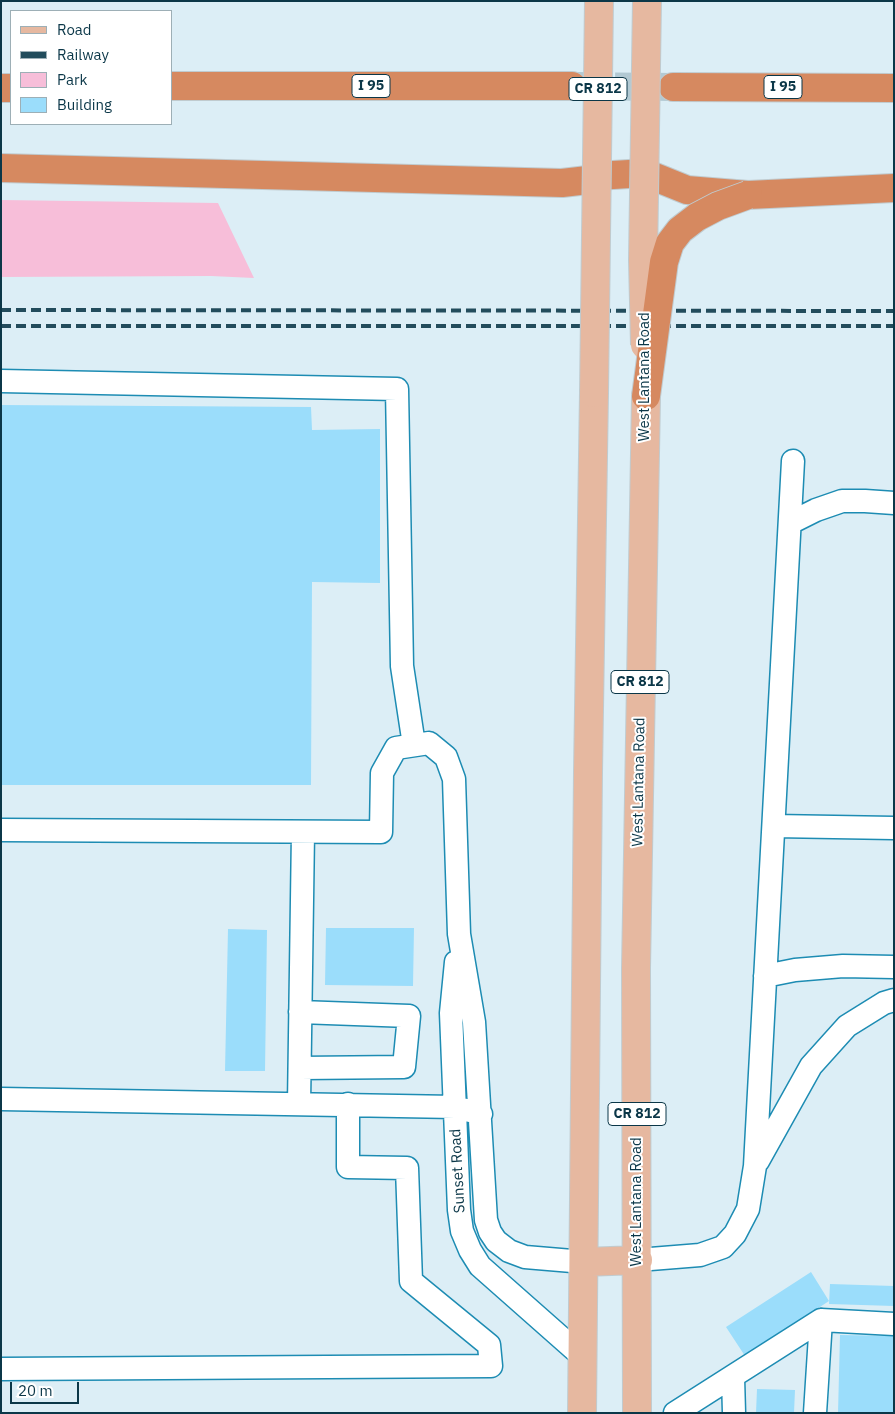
<!DOCTYPE html>
<style>
body{margin:0}
#map{position:relative;width:895px;height:1414px;overflow:hidden;background:#dceef6;font-family:"IBM Plex Sans",sans-serif}
canvas{display:block}
.frame{position:absolute;inset:0;border:2px solid #0b3748;pointer-events:none}
.legend{position:absolute;left:10px;top:10px;width:162px;height:115px;box-sizing:border-box;background:#fff;border:1px solid #9dafb6;margin:0;padding:6px 9px;list-style:none;font-size:15px;color:#0b3748}
.legend li{display:flex;align-items:center;gap:10px;height:25px}
.legend b{width:25px;border:1px solid #9dafb6}
.scale{position:absolute;left:10px;top:1382px;width:69px;height:22px;box-sizing:border-box;border:2px solid #0b3748;border-top:0;padding-left:6px;font-size:15px;line-height:18px;white-space:nowrap;color:#0b3748;-webkit-text-stroke:4px #fff;paint-order:stroke}
</style>
<div id="map">
<canvas width="895" height="1414"></canvas>
<div class="frame"></div>
<ul class="legend">
<li><b style="height:6px;background:#e6b8a0"></b>Road</li>
<li><b style="height:6px;background:#224c5c"></b>Railway</li>
<li><b style="height:14px;background:#f7bed9"></b>Park</li>
<li><b style="height:14px;background:#9bddfb"></b>Building</li>
</ul>
<div class="scale">20 m</div>
</div>
<script>
const g = document.querySelector('canvas').getContext('2d');
g.lineJoin = 'round';
function fill(path, color) {
  g.fillStyle = color;
  g.fill(path, 'evenodd');
}
function toPath(rows) {
  const path = new Path2D();
  for (const r of rows) {
    path.moveTo(r[0], r[1]);
    for (let i = 2; i < r.length; i += 2) path.lineTo(r[i], r[i + 1]);
  }
  return path;
}
function trace(path, color, width, dash) {
  g.strokeStyle = color;
  g.lineWidth = width;
  g.lineCap = dash ? 'butt' : 'round';
  g.setLineDash(dash || []);
  g.stroke(path);
}
function write(font, color, halo, rows, align = 'center') {
  g.font = font + ' "IBM Plex Sans",sans-serif';
  g.lineWidth = 4;
  g.setLineDash([]);
  g.textBaseline = 'middle';
  g.strokeStyle = halo;
  g.fillStyle = color;
  for (const [text, x, y, turn = 0] of rows) {
    g.save();
    g.translate(x, y);
    g.rotate((+turn || 0) * Math.PI / 180);
    g.textAlign = isNaN(turn) ? turn : align;
    if (halo) g.strokeText(text, 0, 0);
    g.fillText(text, 0, 0);
    g.restore();
  }
}
fill(toPath([
 [1,200,218,203,254,278,211,276,1,277]
]), '#f7bed9');
fill(toPath([
 [1,405,311,407,312,430,380,429,380,583,312,582,311,785,1,785],
 [326,928,414,928,413,986,325,985],
 [228,929,267,930,265,1071,225,1071],
 [811,1272,829,1301,745,1356,726,1327],
 [830,1284,894,1286,894,1306,829,1304],
 [840,1335,894,1336,894,1413,838,1413],
 [757,1389,795,1390,794,1413,756,1413]
]), '#9bddfb');
trace(toPath([
 [573,86,670,87]
]), '#b2c9d3', 28, [28, 14]);
const minor = toPath([
 [1,381,397,389,402,666,414,745],
 [790,523,816,510,842,501,865,501,894,503],
 [774,826,894,828],
 [1,830,381,832,382,773,396,748,429,743,446,757,454,779,459,934,474,1022,486,1220,490,1232,496,1241,509,1251,525,1257,584,1262],
 [456,962,451,1013,459,1210,462,1231,470,1250,480,1266,583,1357],
 [765,976,795,970,843,966,894,967],
 [300,1068,404,1067,409,1016,300,1012],
 [1,1099,455,1107,481,1114],
 [299,1104,303,832],
 [758,1161,811,1066,847,1026,884,1003,894,1000],
 [638,1260,700,1255,723,1247,735,1234,748,1209,755,1166,793,461],
 [821,1320,894,1324],
 [1,1369,491,1366,489,1345,411,1281,407,1168,348,1167,348,1104],
 [733,1377,734,1413],
 [675,1413,821,1320,815,1413]
]);
const major = toPath([
 [584,1262,638,1260],
 [582,1413,588,772,594,393],
 [637,1413,636,968,646,396]
]);
const highway = toPath([
 [171,86,572,86],
 [673,87,894,88],
 [1,88,11,88],
 [1,168,562,183,588,180,597,176,645,173,687,190,748,195,894,188]
]);
trace(minor, '#1d8cb3', 25);
trace(major, '#c0cbcf', 30);
trace(highway, '#c0cbcf', 30);
trace(minor, '#fff', 22);
trace(major, '#e6b8a0', 28);
trace(highway, '#d68960', 28);
trace(toPath([
 [1,310,894,311],
 [1,326,894,326]
]), '#224c5c', 4, [10, 5]);
const majorBridge = toPath([
 [645,345,643,260,647,1],
 [594,393,599,1]
]);
const highwayBridge = toPath([
 [646,396,664,262,670,243,680,230,697,217,718,206,748,195]
]);
trace(majorBridge, '#c0cbcf', 30, []);
trace(highwayBridge, '#c0cbcf', 30, []);
trace(majorBridge, '#e6b8a0', 28);
trace(highwayBridge, '#d68960', 28);
for (const [x, y, w] of [
 [371,86,38],
 [783,87,38],
 [598,89,58],
 [640,682,58],
 [637,1114,58]
]) {
  const box = new Path2D();
  box.roundRect(x - w / 2, y - 11.5, w, 23, 4);
  g.fillStyle = '#fff';
  g.fill(box);
  trace(box, '#0b3748', 1);
}
write('bold 14px', '#0b3748', null, [
 ["I 95",371,86],
 ["I 95",783,87],
 ["CR 812",598,89],
 ["CR 812",640,682],
 ["CR 812",637,1114]
]);
write('15px', '#0b3748', '#fff', [
 ["West Lantana Road",645,377,-90],
 ["West Lantana Road",639,782,-89],
 ["Sunset Road",458,1171,-93],
 ["West Lantana Road",637,1202,-90]
]);
</script>
